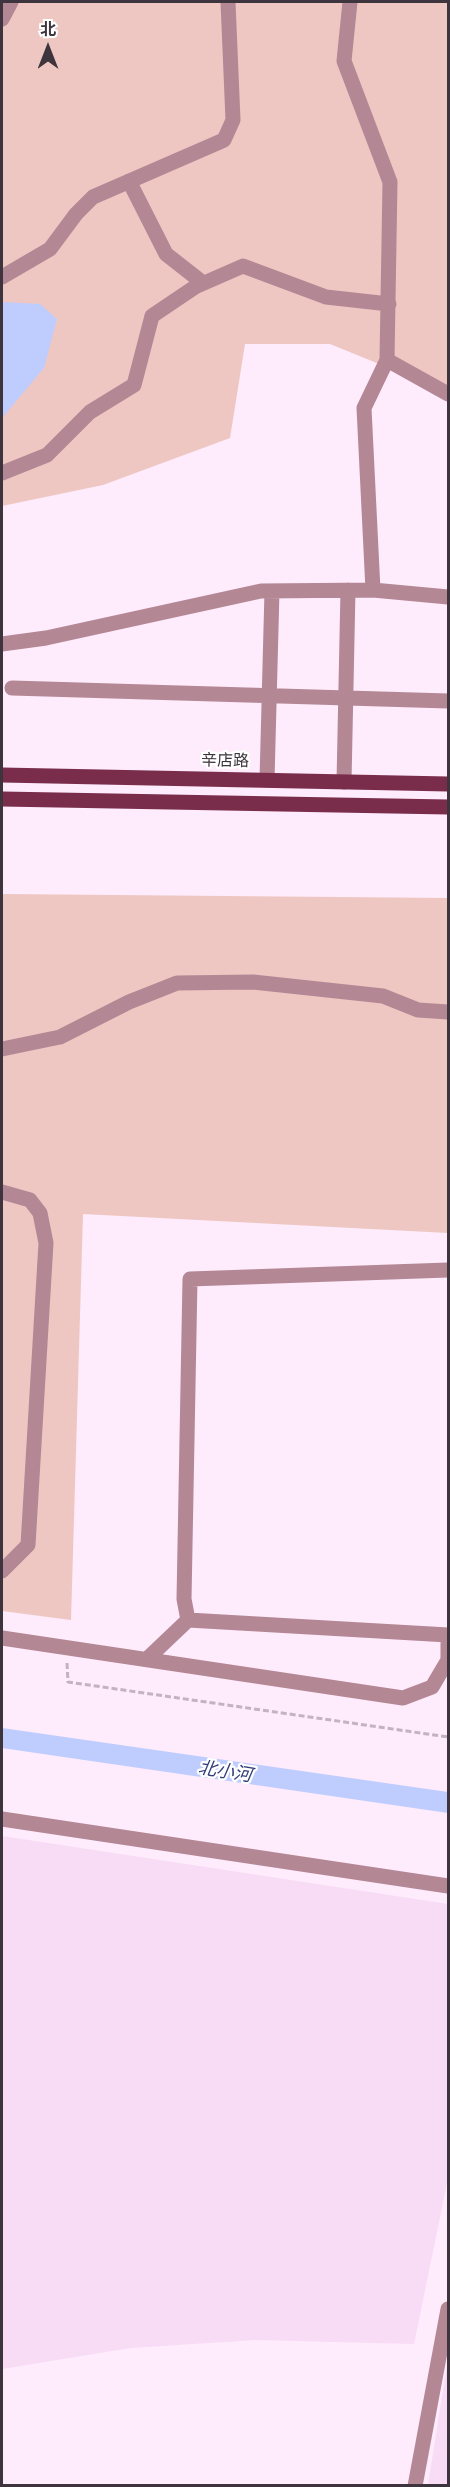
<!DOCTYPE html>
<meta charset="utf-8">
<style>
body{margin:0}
#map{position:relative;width:450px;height:2487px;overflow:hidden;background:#feebfc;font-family:Rubik,"Noto Sans SC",sans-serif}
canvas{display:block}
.frame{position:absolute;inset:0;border:3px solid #3d343d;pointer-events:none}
.north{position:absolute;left:18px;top:18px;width:60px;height:60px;-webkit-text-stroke:4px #fff;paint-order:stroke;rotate:0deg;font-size:16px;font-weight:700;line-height:24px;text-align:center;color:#3d343d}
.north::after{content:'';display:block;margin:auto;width:21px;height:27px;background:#3d343d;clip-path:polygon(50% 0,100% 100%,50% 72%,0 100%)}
</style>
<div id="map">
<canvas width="450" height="2487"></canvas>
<div class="frame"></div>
<div class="north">北</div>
</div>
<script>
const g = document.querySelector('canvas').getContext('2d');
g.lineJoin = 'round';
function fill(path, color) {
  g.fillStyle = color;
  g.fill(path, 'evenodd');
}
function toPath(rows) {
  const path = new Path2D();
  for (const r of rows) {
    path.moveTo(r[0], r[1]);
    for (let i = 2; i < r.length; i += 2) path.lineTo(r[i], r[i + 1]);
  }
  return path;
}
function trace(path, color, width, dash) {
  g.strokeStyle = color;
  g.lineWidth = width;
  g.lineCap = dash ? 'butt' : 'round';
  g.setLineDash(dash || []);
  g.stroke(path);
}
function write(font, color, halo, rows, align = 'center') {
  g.font = font + ' Rubik,"Noto Sans SC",sans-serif';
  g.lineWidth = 4.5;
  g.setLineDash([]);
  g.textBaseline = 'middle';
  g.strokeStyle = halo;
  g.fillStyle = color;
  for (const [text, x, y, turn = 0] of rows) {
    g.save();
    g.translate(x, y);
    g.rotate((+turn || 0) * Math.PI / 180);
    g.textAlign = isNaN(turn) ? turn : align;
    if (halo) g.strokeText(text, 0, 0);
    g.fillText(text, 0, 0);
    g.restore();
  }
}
fill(toPath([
 [2,1836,448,1904,448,2178,414,2344,255,2340,130,2348,2,2369],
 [448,2359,448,2485,428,2485]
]), '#f8dbf5');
fill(toPath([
 [2,2,448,2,448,392,330,344,245,344,230,438,103,485,2,506],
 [2,894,448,898,448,1233,83,1214,71,1620,2,1611]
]), '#eec7c2');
fill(toPath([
 [2,302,40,304,57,319,44,368,2,418],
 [2,1728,448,1792,448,1813,2,1748]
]), '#becdfd');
trace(toPath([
 [67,1663,68,1682,448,1737]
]), '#c3b3c1', 3, [6, 3]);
trace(toPath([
 [350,2,344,61,390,182,387,360,364,408,373,590],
 [2,19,11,2],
 [129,181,166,254,203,283],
 [2,277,50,249,76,214,93,197,224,140,233,120,228,2],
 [387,360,448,394],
 [2,473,47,455,90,412,134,385,152,316,195,287,243,266,326,297,389,304],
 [2,644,46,638,261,591,373,590,448,597],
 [12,688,448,701],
 [267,780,272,591],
 [344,782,348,590],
 [2,1049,60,1037,129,1002,177,983,253,982,383,996,418,1010,448,1012],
 [2,1192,30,1200,40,1213,46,1243,28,1545,2,1571],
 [188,1620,448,1635],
 [2,1638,403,1698,432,1687,448,1660,448,1643],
 [147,1659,188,1620,184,1599,190,1279,448,1270],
 [2,1819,448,1886],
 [415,2486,448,2309]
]), '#b48795', 15);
trace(toPath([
 [2,775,448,784],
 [2,799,448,807]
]), '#792d4b', 15);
write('16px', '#3d343d', '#fff', [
 ["辛店路",225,761,1]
]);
write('italic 18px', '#313e79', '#fff', [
 ["北小河",225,1772,9]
]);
</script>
